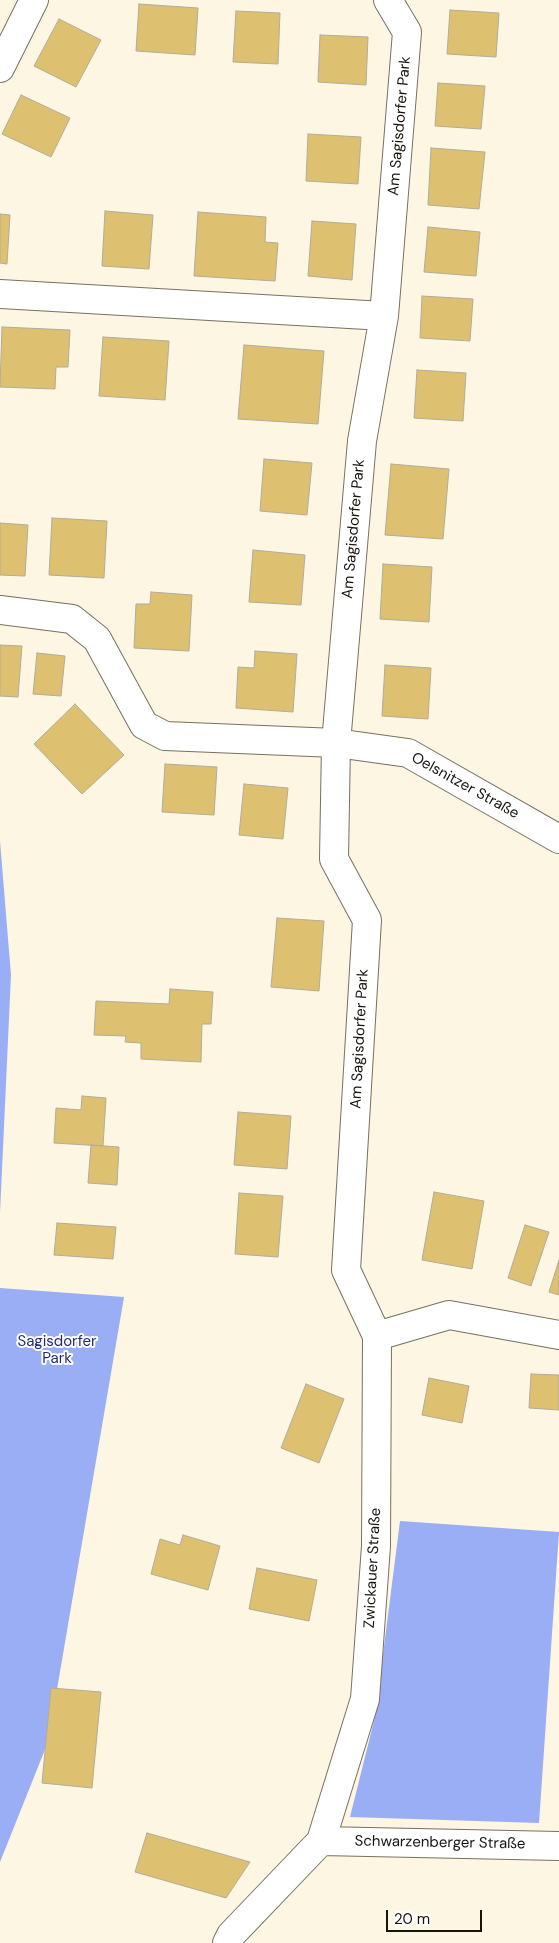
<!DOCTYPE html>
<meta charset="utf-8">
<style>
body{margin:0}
#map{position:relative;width:559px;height:1943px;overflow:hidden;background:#fdf6e3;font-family:"DM Sans",sans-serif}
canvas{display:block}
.scale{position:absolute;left:386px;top:1910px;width:96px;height:22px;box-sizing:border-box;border:2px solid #16140d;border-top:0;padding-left:6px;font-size:15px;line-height:18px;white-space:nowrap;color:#16140d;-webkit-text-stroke:4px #fff;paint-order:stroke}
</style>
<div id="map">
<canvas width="559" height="1943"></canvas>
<div class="scale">20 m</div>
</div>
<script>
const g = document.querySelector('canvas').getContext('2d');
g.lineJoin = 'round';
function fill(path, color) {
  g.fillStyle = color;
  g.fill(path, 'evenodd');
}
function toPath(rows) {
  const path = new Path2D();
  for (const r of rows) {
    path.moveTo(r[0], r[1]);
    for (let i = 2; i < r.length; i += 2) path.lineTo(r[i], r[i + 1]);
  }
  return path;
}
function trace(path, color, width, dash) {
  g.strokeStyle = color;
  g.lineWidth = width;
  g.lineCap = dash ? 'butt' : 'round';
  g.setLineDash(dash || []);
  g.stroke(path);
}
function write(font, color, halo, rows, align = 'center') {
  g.font = font + ' "DM Sans",sans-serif';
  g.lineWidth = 4;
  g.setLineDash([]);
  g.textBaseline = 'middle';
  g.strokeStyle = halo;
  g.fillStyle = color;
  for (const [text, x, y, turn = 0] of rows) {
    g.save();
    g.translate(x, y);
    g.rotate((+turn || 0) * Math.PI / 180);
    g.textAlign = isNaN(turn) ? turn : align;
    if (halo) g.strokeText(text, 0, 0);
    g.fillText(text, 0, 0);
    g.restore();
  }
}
fill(toPath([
 [0,841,11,975,0,1213],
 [0,1288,124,1297,48,1742,0,1862],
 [400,1521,559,1532,539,1823,350,1817,375,1717]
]), '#9aaef5');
const building = toPath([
 [139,4,198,8,195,55,136,51,139,4],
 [450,10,499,13,496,57,447,54,450,10],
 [236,11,280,13,278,64,233,62,236,11],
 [59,19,101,40,76,87,34,66,59,19],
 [320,35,368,37,366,85,318,82,320,35],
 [438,83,485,86,481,129,435,126,438,83],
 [21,95,70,118,51,157,2,134,21,95],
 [308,134,361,137,358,184,306,181,308,134],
 [431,148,485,152,479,209,428,205,431,148],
 [105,211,153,215,149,269,102,266,105,211],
 [198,212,266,217,265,242,278,243,275,281,194,276,198,212],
 [0,214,10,215,7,264,0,263,0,214],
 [312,221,356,224,352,280,308,276,312,221],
 [428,227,480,232,476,276,424,272,428,227],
 [422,296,473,299,470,341,420,338,422,296],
 [2,327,70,330,68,367,56,367,55,389,0,387,2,327],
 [103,337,169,341,165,400,99,396,103,337],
 [244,345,324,351,318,424,238,419,244,345],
 [417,370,466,373,463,421,414,418,417,370],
 [264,459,312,463,307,515,260,511,264,459],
 [391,464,449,469,443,539,385,535,391,464],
 [52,518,107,521,104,578,49,575,52,518],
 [0,523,28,525,25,576,0,575,0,523],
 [253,550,305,555,301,605,249,602,253,550],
 [383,564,432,567,429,622,380,619,383,564],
 [151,592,192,595,189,651,134,648,136,604,150,604,151,592],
 [0,645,22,646,18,697,0,696,0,645],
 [255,651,297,654,293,712,236,708,238,667,254,668,255,651],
 [37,653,65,656,61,696,33,694,37,653],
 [385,665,431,668,428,719,382,716,385,665],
 [75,704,124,755,82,794,34,744,75,704],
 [165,764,217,767,214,815,162,812,165,764],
 [244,784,288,788,283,839,239,835,244,784],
 [277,918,324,921,319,991,271,987,277,918],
 [170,989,213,992,211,1024,202,1024,201,1062,141,1059,141,1043,125,1042,126,1036,94,1035,96,1001,169,1004,170,989],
 [82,1096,106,1098,103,1146,54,1143,56,1108,81,1110,82,1096],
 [238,1112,291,1116,287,1169,234,1165,238,1112],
 [91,1145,119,1147,117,1185,88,1183,91,1145],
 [434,1192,484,1201,472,1269,422,1260,434,1192],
 [239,1193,283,1196,278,1257,235,1254,239,1193],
 [57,1223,116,1227,113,1259,54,1255,57,1223],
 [525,1225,549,1232,531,1286,508,1278,525,1225],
 [559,1260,559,1295,549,1292,559,1260],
 [531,1374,559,1375,559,1410,529,1408,531,1374],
 [429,1378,469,1386,462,1423,422,1415,429,1378],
 [306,1384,344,1399,319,1463,281,1448,306,1384],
 [183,1535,220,1546,208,1590,151,1574,160,1539,180,1545,183,1535],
 [257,1568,317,1580,309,1621,249,1609,257,1568],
 [51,1688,101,1692,92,1788,42,1783,51,1688],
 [147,1833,250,1862,226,1898,135,1872,147,1833]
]);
fill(building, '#dec071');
trace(building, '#b1ab99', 1);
const minor = toPath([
 [0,68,34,0],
 [0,294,384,316],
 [0,610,72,619,97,639,144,725,165,736,336,743,362,441,384,316,407,32,388,0],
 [377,1336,449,1315,559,1335],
 [321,1841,559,1846],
 [227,1943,231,1935,321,1841,365,1699,376,1546,377,1336,346,1270,367,920,334,859,336,743,408,753,559,839]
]);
trace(minor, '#777161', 30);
trace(minor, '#fff', 28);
write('15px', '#16140d', '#fff', [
 ["Am Sagisdorfer Park",400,126,-85],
 ["Am Sagisdorfer Park",354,529,-85],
 ["Oelsnitzer Straße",465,786,29],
 ["Am Sagisdorfer Park",360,1039,-87],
 ["Zwickauer Straße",373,1568,-87],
 ["Schwarzenberger Straße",440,1843,1]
]);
write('15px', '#222b7b', '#fff', [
 ["Sagisdorfer",57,1342],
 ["Park",57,1359]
]);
</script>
